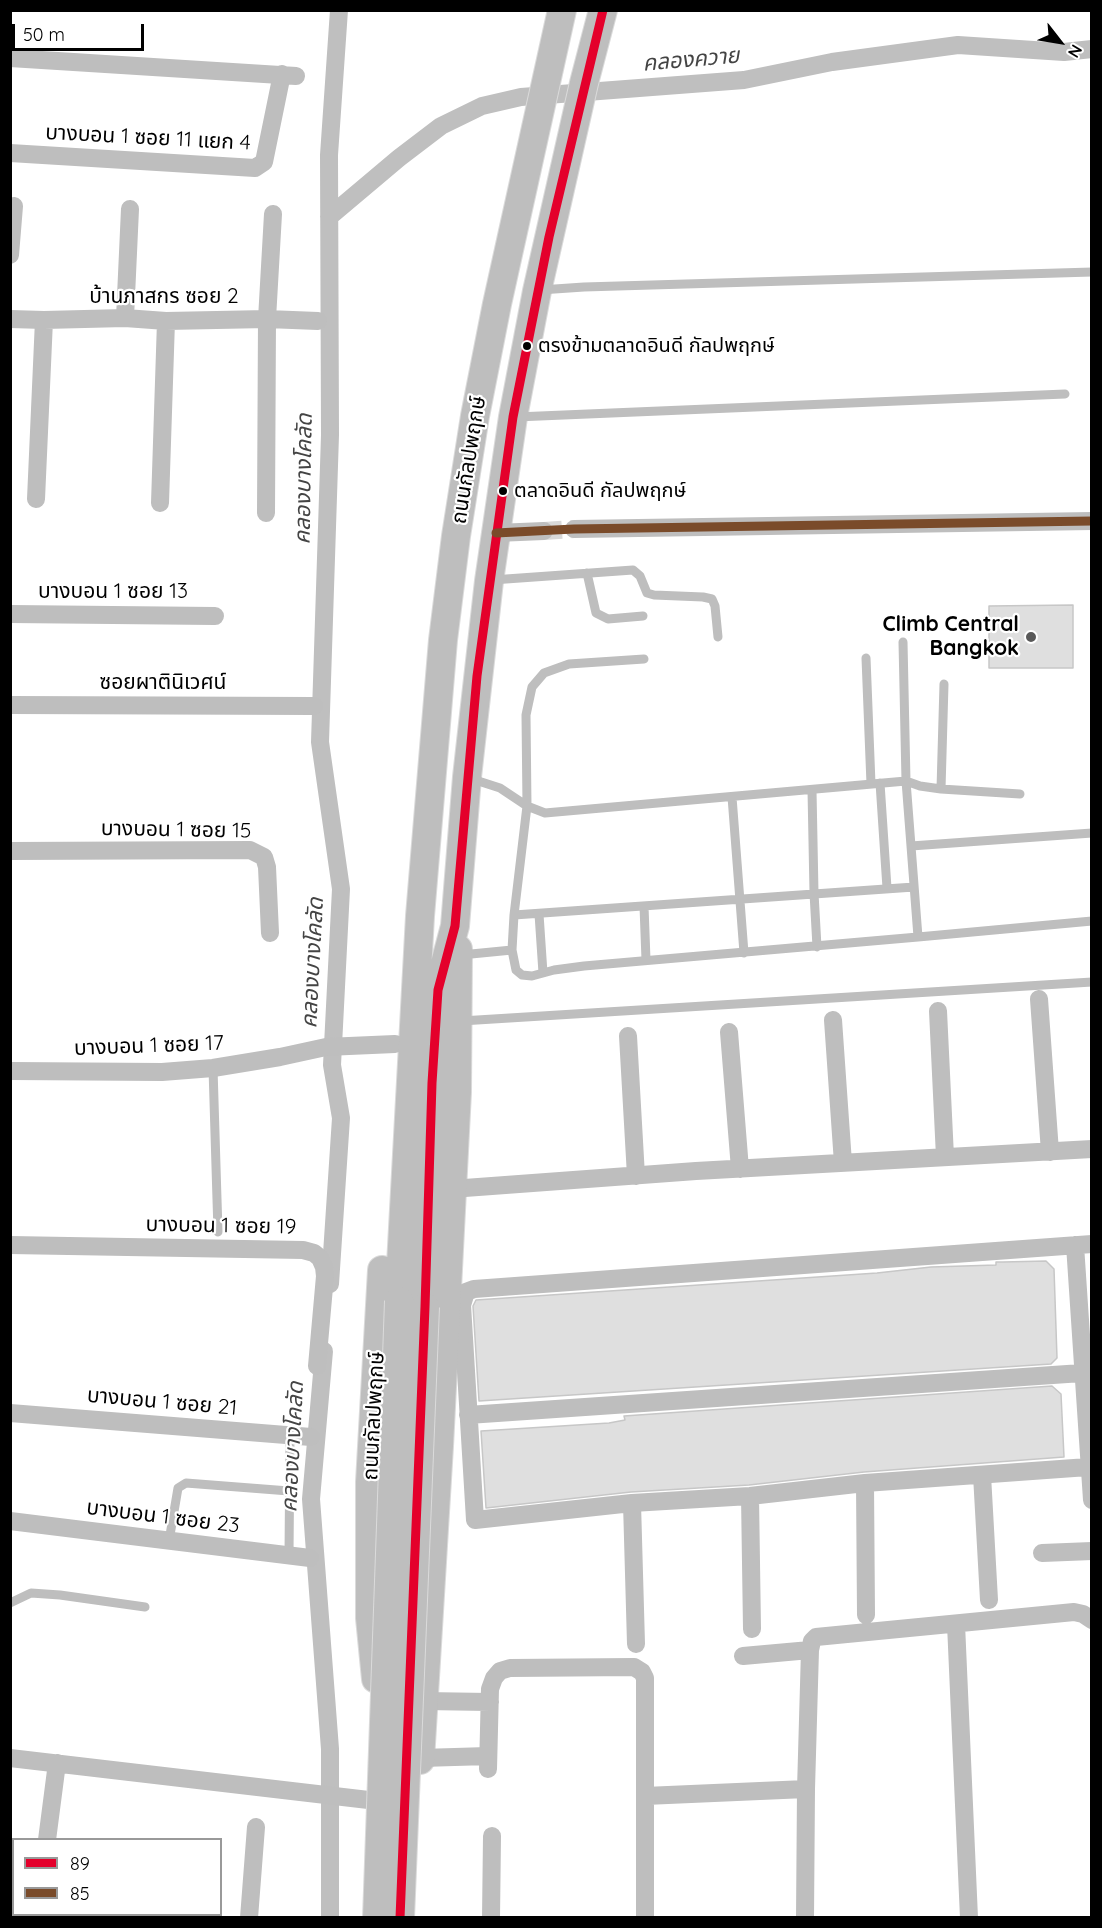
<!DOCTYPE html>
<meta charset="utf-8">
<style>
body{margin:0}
#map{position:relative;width:1102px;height:1928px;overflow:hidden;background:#fff;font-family:Quicksand,sans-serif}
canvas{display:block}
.frame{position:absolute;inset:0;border:12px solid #000;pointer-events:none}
.legend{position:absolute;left:12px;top:1838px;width:210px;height:78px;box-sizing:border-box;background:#fff;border:2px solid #999;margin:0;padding:8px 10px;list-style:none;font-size:18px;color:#000}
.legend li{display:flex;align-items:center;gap:12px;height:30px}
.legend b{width:30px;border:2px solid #999}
.north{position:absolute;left:1030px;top:12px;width:60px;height:60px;-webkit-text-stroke:4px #fff;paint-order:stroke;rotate:121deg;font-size:16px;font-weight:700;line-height:24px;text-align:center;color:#000}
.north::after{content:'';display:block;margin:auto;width:21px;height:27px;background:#000;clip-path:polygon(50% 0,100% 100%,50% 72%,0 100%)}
.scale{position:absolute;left:12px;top:24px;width:132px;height:27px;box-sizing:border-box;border:3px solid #000;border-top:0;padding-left:8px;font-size:18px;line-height:21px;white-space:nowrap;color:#000;-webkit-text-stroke:4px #fff;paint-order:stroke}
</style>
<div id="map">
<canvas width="1102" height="1928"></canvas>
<div class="frame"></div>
<ul class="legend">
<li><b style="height:8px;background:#e4002b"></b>89</li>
<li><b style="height:8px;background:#7a4b2a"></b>85</li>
</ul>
<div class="north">N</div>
<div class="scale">50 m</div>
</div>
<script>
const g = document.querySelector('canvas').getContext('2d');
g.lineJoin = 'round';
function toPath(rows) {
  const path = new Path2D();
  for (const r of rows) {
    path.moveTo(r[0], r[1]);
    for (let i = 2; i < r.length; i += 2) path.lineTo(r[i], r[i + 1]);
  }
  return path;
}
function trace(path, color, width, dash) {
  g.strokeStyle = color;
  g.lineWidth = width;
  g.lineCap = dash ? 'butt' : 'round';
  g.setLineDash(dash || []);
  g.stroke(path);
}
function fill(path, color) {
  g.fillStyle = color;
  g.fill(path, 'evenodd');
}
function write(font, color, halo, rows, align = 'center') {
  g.font = font + ' Quicksand,"Noto Sans Thai",sans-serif';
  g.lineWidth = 4.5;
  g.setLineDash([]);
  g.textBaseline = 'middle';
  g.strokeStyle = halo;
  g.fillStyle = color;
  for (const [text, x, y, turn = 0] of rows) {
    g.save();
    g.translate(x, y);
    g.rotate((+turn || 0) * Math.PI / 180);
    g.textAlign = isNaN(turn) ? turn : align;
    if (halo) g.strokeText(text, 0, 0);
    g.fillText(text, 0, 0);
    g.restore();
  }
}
trace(toPath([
 [329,217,399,158,441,126,482,106,521,97,744,80,832,62,958,45,1064,52,1092,49],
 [330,1284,341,1118,332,1065,341,889,320,742,330,435,329,155,339,10],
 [324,1351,311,1499,330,1749,330,1918]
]), '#bfbfbf', 18);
const building = toPath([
 [1073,605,1073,668,989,668,989,606,1073,605],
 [1046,1261,1054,1269,1057,1358,1051,1364,479,1401,473,1306,476,1300,877,1273,931,1267,996,1265,996,1262,1003,1262,1046,1261],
 [1052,1386,1061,1394,1064,1457,864,1472,749,1485,631,1492,486,1508,481,1431,609,1423,625,1420,624,1416,1052,1386]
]);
fill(building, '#dfdfdf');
trace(building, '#c7c7c7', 1.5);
trace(toPath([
 [544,531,574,529]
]), '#d9d9d9', 18, [18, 9]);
const primary = toPath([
 [399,1301,420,916,443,640,456,536,475,416,497,304,562,10],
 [425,1307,432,1083,438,990,455,926,467,777,489,581,513,417,537,291,584,83,603,10],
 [376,1679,370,1618,370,1482,382,1270],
 [420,1760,439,1446,457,1092,458,949]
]);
trace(primary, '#dbdbdb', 30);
trace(toPath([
 [540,290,584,287,1092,272],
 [516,417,1065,394],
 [587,573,596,613,608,619,643,616],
 [492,580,633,570,640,576,647,593,654,595,703,597,712,599,715,606,718,637],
 [903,642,906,781,918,937,1092,921],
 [866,658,871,784],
 [644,659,569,664,544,673,532,687,526,715,527,806,514,915,512,950,516,970,522,975,532,976,554,970,584,966,918,937],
 [469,778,500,788,527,806,545,813,906,781,920,786,941,789,1020,794],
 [880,783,887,888],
 [941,789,944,684],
 [812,790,814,893,817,947],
 [732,797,744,953],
 [911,846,1092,833],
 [644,906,646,960],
 [539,914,543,973],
 [514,915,914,887],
 [461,955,512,950],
 [461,1021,1092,982],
 [213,1068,218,1232],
 [169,1541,178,1488,186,1483,289,1491],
 [289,1555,290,1435],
 [10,1603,31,1593,60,1595,145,1607]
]), '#bebebe', 9);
trace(toPath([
 [10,58,296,76],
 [10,153,255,168,264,162,282,74],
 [10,255,14,206],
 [125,318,130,209],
 [10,319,44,320,125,318,166,321,267,319,318,321],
 [36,499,44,320],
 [160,503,166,321],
 [266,513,267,319,273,214],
 [574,529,1092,521],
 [496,533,544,531],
 [10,614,215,616],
 [10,705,314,706],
 [10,851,250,850,264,857,267,867,270,933],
 [1039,999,1050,1152],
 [938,1011,945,1157],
 [833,1020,843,1163],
 [729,1032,740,1169],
 [628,1036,636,1176],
 [10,1071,162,1072,213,1068,280,1057,326,1047,395,1044],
 [451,1189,696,1171,1092,1149],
 [10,1245,303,1250,314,1253,320,1258,324,1267,325,1276,317,1366],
 [1075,1245,1092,1500],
 [10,1413,311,1437],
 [468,1415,1082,1373],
 [1088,1467,865,1483,750,1496,632,1503,475,1520,462,1305,466,1292,474,1289,1092,1244],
 [982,1475,989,1600],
 [865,1483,866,1615],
 [750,1496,752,1629],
 [632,1503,636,1644],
 [10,1521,310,1558],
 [1042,1553,1092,1551],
 [956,1624,969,1918],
 [743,1656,810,1650],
 [423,1701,490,1702],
 [10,1758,377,1801],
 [421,1758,488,1756],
 [488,1769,490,1689,494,1678,500,1671,510,1668,634,1667,642,1672,645,1678,645,1918],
 [645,1796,806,1789],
 [47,1840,57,1763],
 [10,1890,14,1891],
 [10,1917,14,1918],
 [48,1918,49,1914],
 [249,1918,256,1827],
 [491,1918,492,1836],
 [805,1918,806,1789,810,1650,812,1641,816,1637,1074,1612,1083,1614,1092,1620]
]), '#bebebe', 18);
trace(primary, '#bebebe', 28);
const primaryBridge = toPath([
 [377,1918,399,1301],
 [400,1918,425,1307]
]);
trace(primaryBridge, '#dbdbdb', 30, []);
trace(primaryBridge, '#bebebe', 28);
trace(toPath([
 [400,1918,425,1307,432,1083,438,990,455,926,477,676,513,417,549,237,603,10]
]), '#e4002b', 9);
trace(toPath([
 [496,533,574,529,1092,521]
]), '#7a4b2a', 9);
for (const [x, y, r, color] of [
 [527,346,5,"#000"],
 [503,491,5,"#000"],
 [1031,637,6,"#595959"]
]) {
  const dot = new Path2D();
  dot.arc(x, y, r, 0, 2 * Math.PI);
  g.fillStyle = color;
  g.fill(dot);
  trace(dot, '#fff', 2);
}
write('20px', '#000', '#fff', [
 ["ตรงข้ามตลาดอินดี กัลปพฤกษ์",538,346],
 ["ตลาดอินดี กัลปพฤกษ์",514,491]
], 'left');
write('21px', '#000', '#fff', [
 ["บางบอน 1 ซอย 11 แยก 4",148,138,3],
 ["บ้านภาสกร ซอย 2",164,297],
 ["ถนนกัลปพฤกษ์",469,460,-81],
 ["บางบอน 1 ซอย 13",113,592],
 ["ซอยผาตินิเวศน์",163,683],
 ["บางบอน 1 ซอย 15",176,830,1],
 ["บางบอน 1 ซอย 17",149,1046,-2],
 ["บางบอน 1 ซอย 19",221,1226,1],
 ["บางบอน 1 ซอย 21",162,1402,5],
 ["ถนนกัลปพฤกษ์",374,1416,-87],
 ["บางบอน 1 ซอย 23",163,1517,7]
]);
write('bold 21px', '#000', '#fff', [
 ["Climb Central",1019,625],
 ["Bangkok",1019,649]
], 'right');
write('italic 22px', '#444', '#fff', [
 ["คลองควาย",691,60,-5],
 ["คลองบางโคลัด",304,479,-89],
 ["คลองบางโคลัด",313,963,-87],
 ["คลองบางโคลัด",293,1447,-87]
]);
</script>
